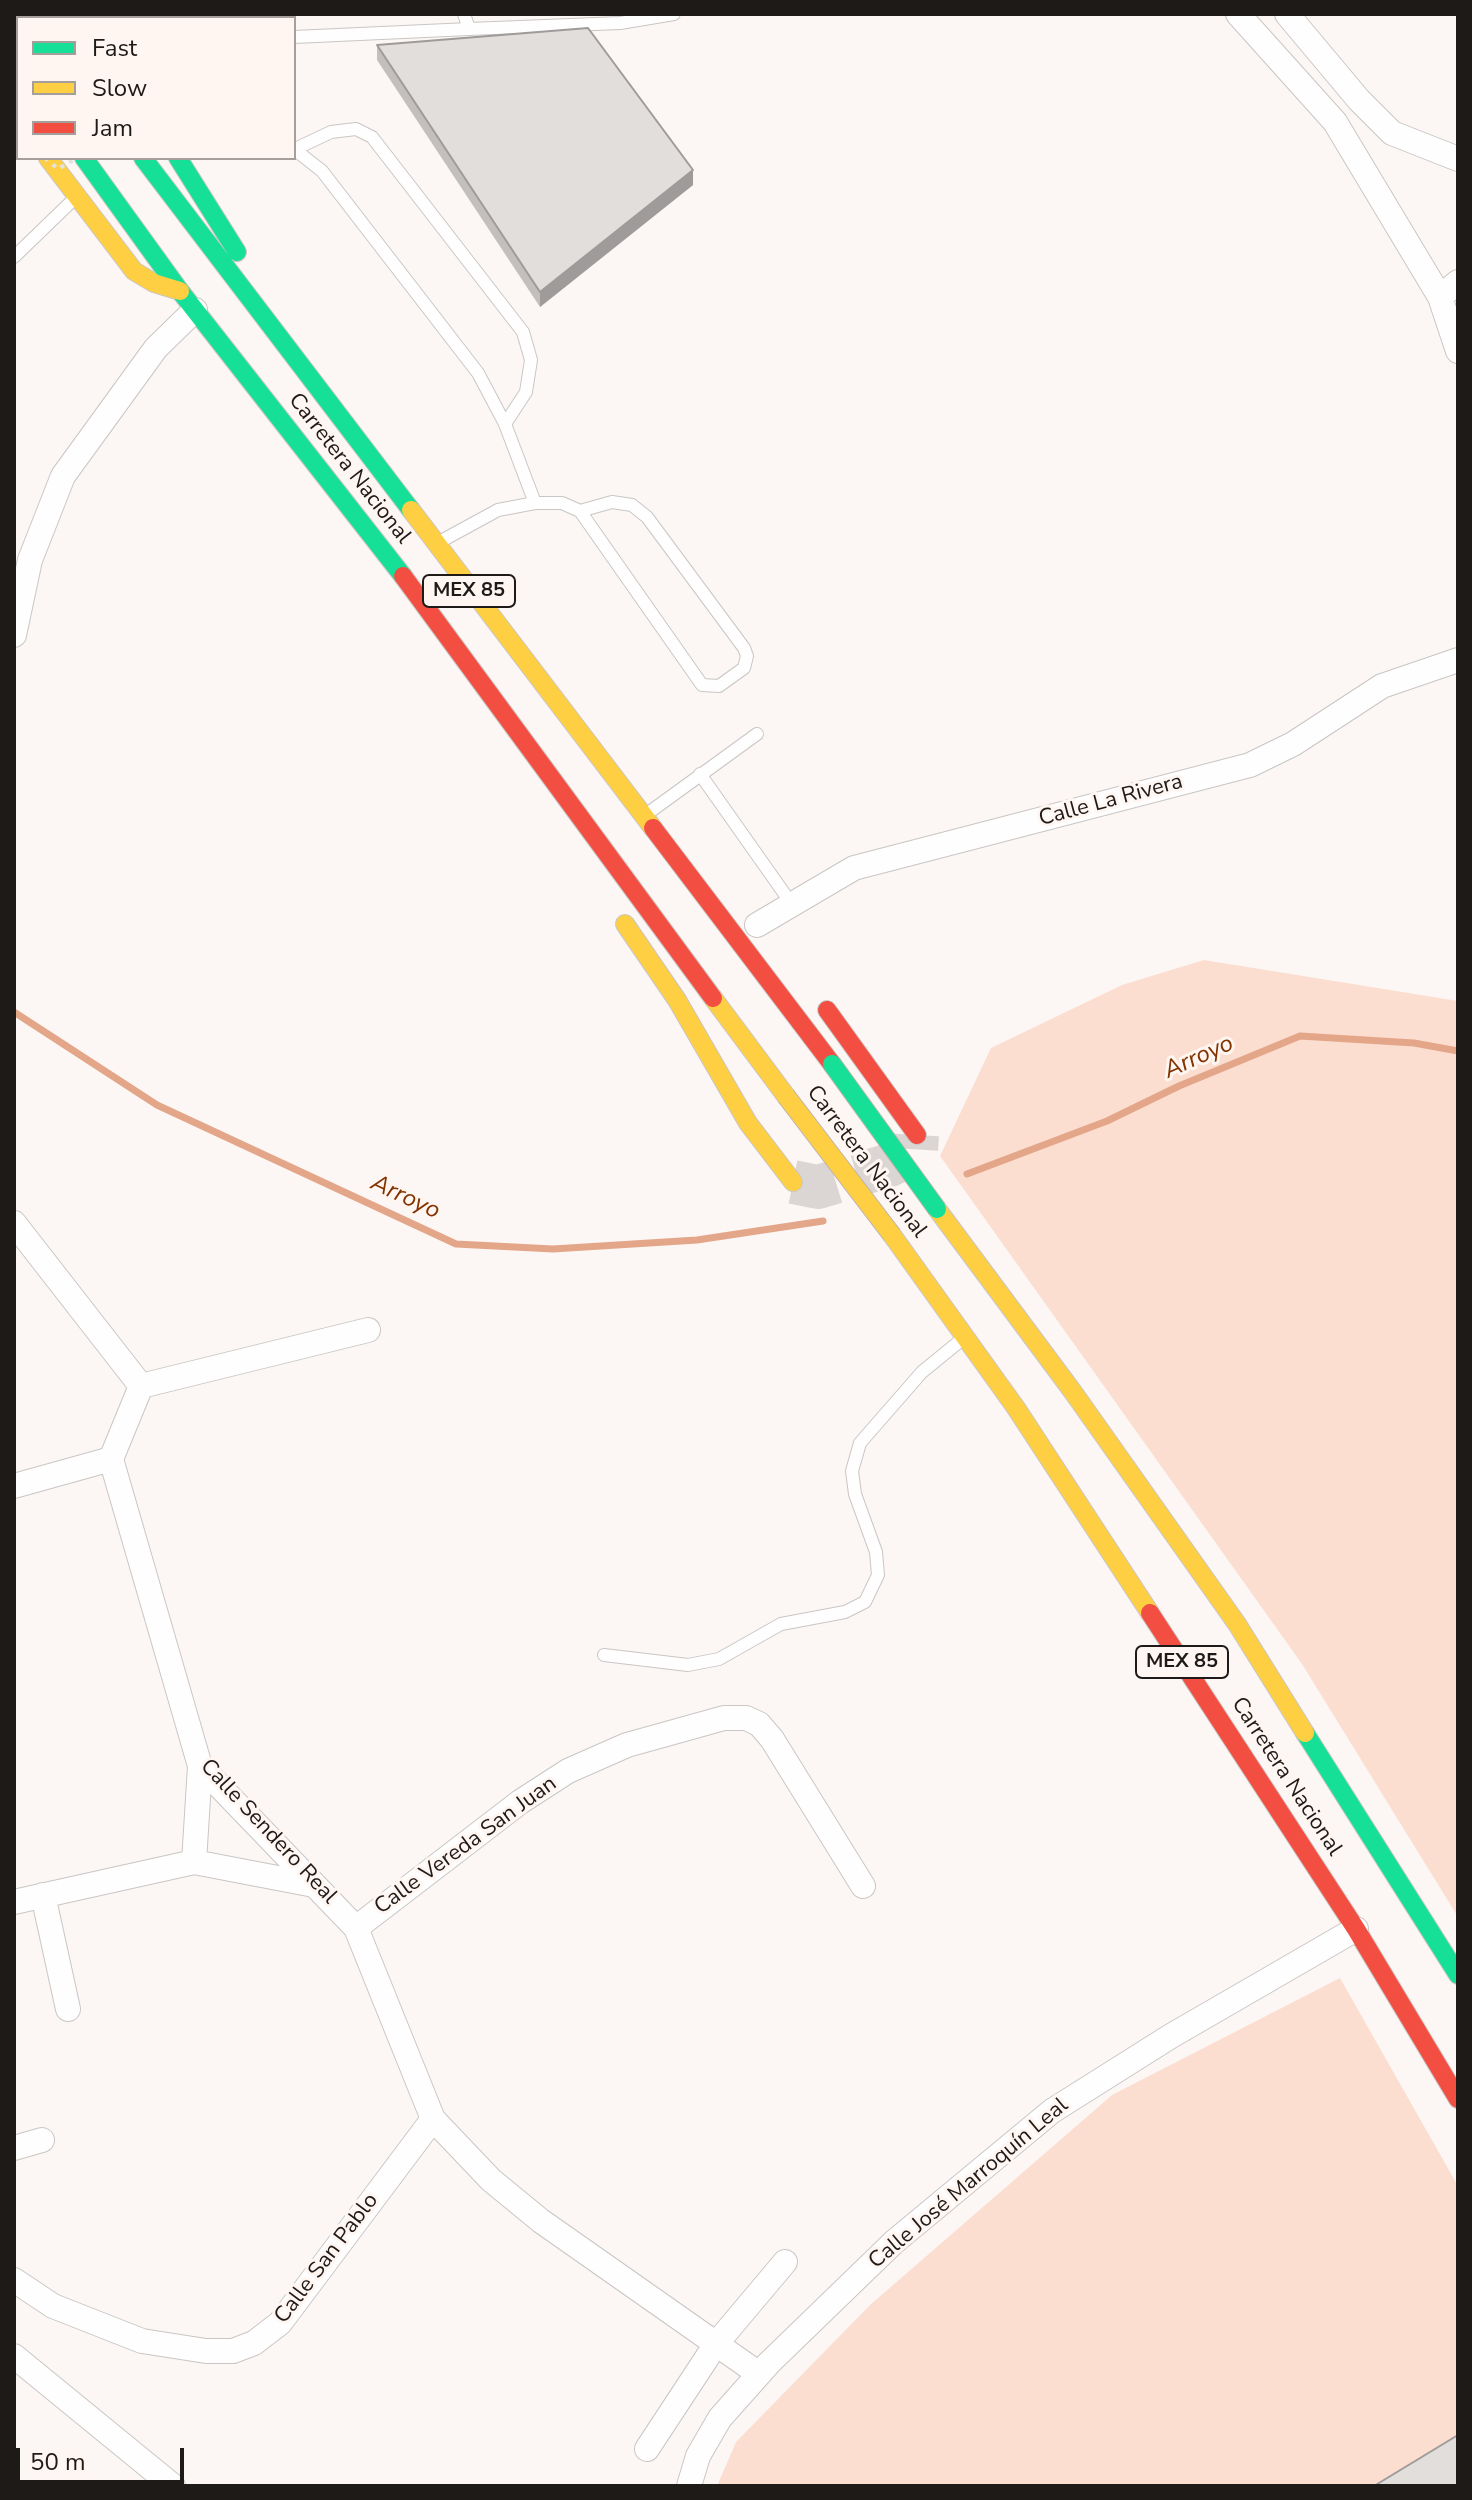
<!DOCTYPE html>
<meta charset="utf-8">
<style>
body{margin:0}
#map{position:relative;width:1472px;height:2500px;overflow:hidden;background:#fcf7f5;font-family:"Nunito Sans",sans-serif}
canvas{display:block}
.frame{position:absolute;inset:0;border:16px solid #1e1a18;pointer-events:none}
.legend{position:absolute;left:16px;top:16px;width:280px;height:144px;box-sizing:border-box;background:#fff6f2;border:2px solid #a59e9b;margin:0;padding:10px 14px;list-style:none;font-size:24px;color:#1e1a18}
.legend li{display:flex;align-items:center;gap:16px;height:40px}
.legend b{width:40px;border:2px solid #a59e9b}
.scale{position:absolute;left:16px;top:2448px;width:168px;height:36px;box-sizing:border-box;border:4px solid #1e1a18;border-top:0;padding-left:10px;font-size:24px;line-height:28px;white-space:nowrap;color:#1e1a18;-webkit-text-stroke:6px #fff6f2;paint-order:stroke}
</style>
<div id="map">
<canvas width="1472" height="2500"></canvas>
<div class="frame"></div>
<ul class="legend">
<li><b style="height:10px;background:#16e098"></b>Fast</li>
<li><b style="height:10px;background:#ffcf43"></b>Slow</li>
<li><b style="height:10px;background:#f24e42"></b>Jam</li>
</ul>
<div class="scale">50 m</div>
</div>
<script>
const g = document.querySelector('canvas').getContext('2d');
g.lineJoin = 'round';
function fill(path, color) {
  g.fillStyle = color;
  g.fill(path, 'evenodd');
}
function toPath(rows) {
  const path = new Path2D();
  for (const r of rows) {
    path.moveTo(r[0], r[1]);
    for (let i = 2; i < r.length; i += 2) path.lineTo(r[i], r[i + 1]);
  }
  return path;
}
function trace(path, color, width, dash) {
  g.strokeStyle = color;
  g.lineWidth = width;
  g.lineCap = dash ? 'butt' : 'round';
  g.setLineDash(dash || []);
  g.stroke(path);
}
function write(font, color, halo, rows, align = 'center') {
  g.font = font + ' "Nunito Sans",sans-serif';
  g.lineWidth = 6;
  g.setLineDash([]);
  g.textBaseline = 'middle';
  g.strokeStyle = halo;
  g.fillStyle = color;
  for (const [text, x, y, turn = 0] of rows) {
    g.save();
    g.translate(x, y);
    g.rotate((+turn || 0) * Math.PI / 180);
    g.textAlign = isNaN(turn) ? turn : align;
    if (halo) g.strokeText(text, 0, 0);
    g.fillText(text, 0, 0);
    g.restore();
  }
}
fill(toPath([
 [1204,960,1458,1001,1458,1917,1302,1664,940,1156,991,1048,1122,985],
 [1340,1978,1458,2186,1458,2486,717,2486,736,2442,870,2305,1112,2095]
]), '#fcded0');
trace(toPath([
 [14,1012,157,1105,456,1244,553,1249,697,1240,823,1221],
 [967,1174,1107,1121,1179,1086,1300,1036,1414,1043,1458,1051]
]), '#e4a689', 7);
trace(toPath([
 [793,1182,818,1187,890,1165,916,1151,917,1135]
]), '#dbd6d4', 44, [44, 22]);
const lane = toPath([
 [197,18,197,14],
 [469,29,620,23,674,14],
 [294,37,469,29,464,14],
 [294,149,322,171,478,373,505,424,535,503],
 [295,149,331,132,356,129,372,137,523,332,531,360,526,392,505,424],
 [14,257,74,199],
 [443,540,498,510,535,503,562,503,580,511,702,685,719,686,744,668,747,656,744,648,647,517,632,505,612,502,580,511],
 [700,774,791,903],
 [651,811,757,734],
 [604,1655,688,1665,719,1659,781,1624,845,1612,865,1602,878,1575,876,1552,855,1494,852,1471,860,1443,922,1372,960,1341]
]);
const street = toPath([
 [1238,14,1335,122,1440,297,1458,351],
 [1287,14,1359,100,1392,133,1458,159],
 [1440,297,1458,282],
 [14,635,30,560,63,476,156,348,195,310],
 [757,925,854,868,1250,765,1293,744,1382,686,1458,660],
 [14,1223,141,1386,111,1459,200,1766,356,1928,433,2119,491,2180,541,2221,759,2374],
 [141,1386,368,1330],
 [14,1486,111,1459],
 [194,1862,200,1766],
 [43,1895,68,2009],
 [14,1902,194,1862,314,1885],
 [356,1928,520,1802,568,1771,627,1745,724,1718,746,1718,759,1724,772,1739,863,1886],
 [14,2148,42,2140],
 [14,2280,53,2306,142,2341,206,2351,233,2351,254,2343,280,2323,433,2119],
 [14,2356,173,2486],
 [647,2449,716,2344,785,2262],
 [689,2486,698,2456,720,2418,769,2363,894,2242,1052,2111,1171,2036,1356,1929]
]);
const fast = toPath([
 [35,14,38,18],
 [14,62,18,67],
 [84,158,180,291,403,576],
 [143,158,411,510],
 [178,158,237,252],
 [1305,1733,1458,1975]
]);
const slow = toPath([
 [73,14,76,18],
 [14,111,18,117],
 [48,158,134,271,154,283,180,291],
 [411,510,653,828],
 [625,924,677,1000,748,1123,793,1182],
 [713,998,786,1096],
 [937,1209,1073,1392,1237,1624,1305,1733],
 [892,1235,1016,1408,1150,1613]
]);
const jam = toPath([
 [403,576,713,998],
 [653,828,832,1064],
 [827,1010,917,1135],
 [1150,1613,1356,1929,1458,2099]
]);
trace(lane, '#c9c6c4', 14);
trace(street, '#c9c6c4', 26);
trace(fast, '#c9c6c4', 20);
trace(slow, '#c9c6c4', 20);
trace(jam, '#c9c6c4', 20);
trace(lane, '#fffefe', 12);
trace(street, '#fffefe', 24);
trace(fast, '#16e098', 18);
trace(slow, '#ffcf43', 18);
trace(jam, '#f24e42', 18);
const fastBridge = toPath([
 [832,1064,937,1209]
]);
const slowBridge = toPath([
 [786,1096,892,1235]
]);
trace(fastBridge, '#beb2ac', 20, []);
trace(slowBridge, '#beb2ac', 20, []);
trace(toPath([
 [45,158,58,169,77,158]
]), '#e3e2e1', 4, [4, 6]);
trace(fastBridge, '#16e098', 18);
trace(slowBridge, '#ffcf43', 18);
fill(toPath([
 [377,45,693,185,540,307,377,60]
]), '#c2bfbd');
fill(toPath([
 [693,170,693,185,540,307,540,292]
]), '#9e9b9a');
const building = toPath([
 [588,28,693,170,540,292,377,45,588,28],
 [1458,2435,1458,2486,1374,2486,1458,2435]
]);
fill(building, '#e2dedc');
trace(building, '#9e9b9a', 2);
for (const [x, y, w] of [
 [469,591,92],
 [1182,1662,92]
]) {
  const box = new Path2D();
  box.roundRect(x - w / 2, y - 16, w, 32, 6);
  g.fillStyle = '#fff6f2';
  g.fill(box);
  trace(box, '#1e1a18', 2);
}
write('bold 20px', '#1e1a18', null, [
 ["MEX 85",469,591],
 ["MEX 85",1182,1662]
]);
write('22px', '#1e1a18', '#fff6f2', [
 ["Carretera Nacional",349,469,52],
 ["Calle La Rivera",1111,801,-15],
 ["Carretera Nacional",866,1162,53],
 ["Carretera Nacional",1286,1777,57],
 ["Calle Sendero Real",268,1832,47],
 ["Calle Vereda San Juan",466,1846,-36],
 ["Calle José Marroquín Leal",969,2184,-40],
 ["Calle San Pablo",327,2259,-53]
]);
write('italic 24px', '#823301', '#fff6f2', [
 ["Arroyo",1199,1058,-24],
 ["Arroyo",405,1198,25]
]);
</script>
